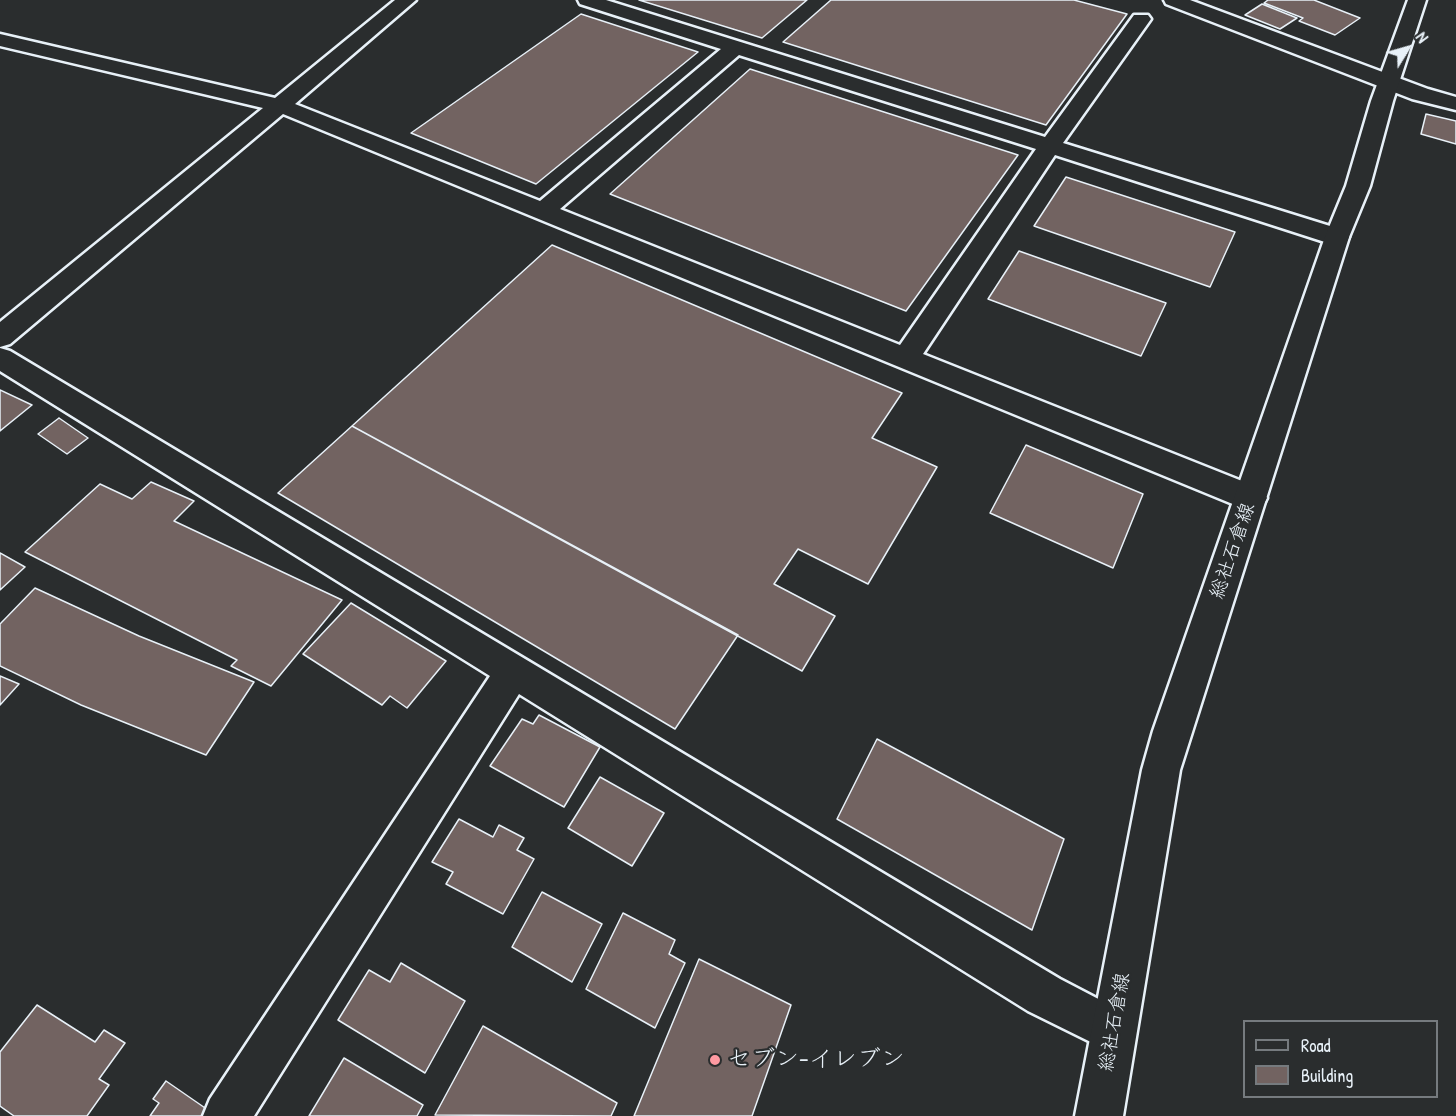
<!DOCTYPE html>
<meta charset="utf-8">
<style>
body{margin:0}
#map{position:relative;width:1456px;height:1116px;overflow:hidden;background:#2a2d2e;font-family:"Patrick Hand",sans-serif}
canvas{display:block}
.legend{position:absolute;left:1243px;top:1020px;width:195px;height:78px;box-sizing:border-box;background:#2a2d2e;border:2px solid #767b7f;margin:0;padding:8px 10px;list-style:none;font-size:18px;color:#e8f1f8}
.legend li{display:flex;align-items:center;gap:12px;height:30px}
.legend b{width:30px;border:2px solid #767b7f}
.north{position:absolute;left:1378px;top:18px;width:60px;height:60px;-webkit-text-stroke:4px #2a2d2e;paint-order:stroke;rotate:53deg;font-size:16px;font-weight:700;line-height:24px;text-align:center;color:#e8f1f8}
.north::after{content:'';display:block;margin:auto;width:21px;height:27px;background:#e8f1f8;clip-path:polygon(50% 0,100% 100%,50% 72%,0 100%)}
</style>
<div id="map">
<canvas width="1456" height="1116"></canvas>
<ul class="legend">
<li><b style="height:8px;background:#2a2d2e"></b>Road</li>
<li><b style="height:16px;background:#726361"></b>Building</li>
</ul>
<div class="north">N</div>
</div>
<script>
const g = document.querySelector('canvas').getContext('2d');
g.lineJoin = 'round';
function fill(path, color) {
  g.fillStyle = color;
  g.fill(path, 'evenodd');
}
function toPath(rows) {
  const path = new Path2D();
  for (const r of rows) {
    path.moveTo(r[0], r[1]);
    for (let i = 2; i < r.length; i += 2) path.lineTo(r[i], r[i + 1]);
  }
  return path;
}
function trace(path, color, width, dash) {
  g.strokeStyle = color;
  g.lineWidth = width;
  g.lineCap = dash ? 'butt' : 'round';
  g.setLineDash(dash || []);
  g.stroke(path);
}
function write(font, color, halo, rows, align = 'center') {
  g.font = font + ' "Patrick Hand","Klee One",sans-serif';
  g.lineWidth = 4.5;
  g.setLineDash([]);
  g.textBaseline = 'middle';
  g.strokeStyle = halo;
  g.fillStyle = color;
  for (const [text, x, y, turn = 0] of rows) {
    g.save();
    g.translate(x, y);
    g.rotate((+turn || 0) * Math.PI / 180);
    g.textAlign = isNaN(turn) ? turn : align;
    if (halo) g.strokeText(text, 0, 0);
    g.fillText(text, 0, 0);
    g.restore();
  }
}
const building = toPath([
 [639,0,807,0,762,38,639,0],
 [831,0,1074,0,1127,14,1046,125,783,42,831,0],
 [1268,0,1314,0,1360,18,1335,35,1299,21,1303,18,1264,3,1268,0],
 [1262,4,1297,18,1280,29,1245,15,1262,4],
 [581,14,698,52,536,184,411,133,581,14],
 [750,69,1018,155,906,311,610,194,750,69],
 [1426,114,1456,121,1456,144,1421,134,1426,114],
 [1066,177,1235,232,1210,287,1034,226,1066,177],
 [552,245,902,393,872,438,937,467,868,584,798,549,774,584,835,616,802,671,352,426,552,245],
 [1019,251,1166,303,1141,356,988,299,1019,251],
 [0,390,32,405,0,431,0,390],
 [59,418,88,438,67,454,38,434,59,418],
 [352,426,738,635,675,729,278,493,352,426],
 [1026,445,1143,494,1113,568,990,513,1026,445],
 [151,482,194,501,174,521,342,600,271,686,231,666,237,660,25,552,100,484,132,499,151,482],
 [0,553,25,567,0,590,0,553],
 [35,588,139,636,254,682,206,755,81,705,0,666,0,624,35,588],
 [351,603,446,661,407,708,390,696,382,705,303,654,351,603],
 [0,676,19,684,0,705,0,676],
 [539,715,600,747,564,807,490,766,522,719,533,724,539,715],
 [877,739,1064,839,1032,930,837,819,877,739],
 [600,777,664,813,632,866,568,828,600,777],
 [459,819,493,837,499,825,524,838,517,850,534,859,503,914,446,884,453,872,432,862,459,819],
 [542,892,602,924,572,982,512,947,542,892],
 [623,913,675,940,669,954,685,963,655,1028,586,989,623,913],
 [699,959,791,1005,752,1116,634,1116,699,959],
 [401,963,465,1001,425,1073,338,1020,369,970,390,982,401,963],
 [37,1005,95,1042,104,1030,125,1043,99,1079,109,1085,87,1116,14,1116,0,1106,0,1052,37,1005],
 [483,1026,617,1103,611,1116,435,1115,483,1026],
 [344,1058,423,1105,417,1116,309,1116,344,1058],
 [166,1081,208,1110,204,1116,150,1116,159,1103,153,1099,166,1081]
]);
fill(building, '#726361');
trace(building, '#e8f1f8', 1.5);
const minor = toPath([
 [395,0,416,0,295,104,540,201,721,49,580,4,578,0,606,0,1045,137,1134,15,1148,15,1151,19,1063,143,1346,231,1349,237,1346,243,1337,245,1328,243,1055,155,923,354,1262,489,1267,498,1262,507,1251,511,1240,507,283,114,10,344,0,347,0,322,263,108,0,46,0,34,275,98,395,0],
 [739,55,1036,149,900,345,560,209,739,55],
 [1164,0,1190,0,1428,89,1456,97,1456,110,1412,99,1166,4,1164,0],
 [0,348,10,351,1060,979,1129,1015,1135,1031,1129,1047,1113,1053,1028,1011,519,694,254,1116,203,1116,210,1099,490,676,0,371,0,348]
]);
const major = toPath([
 [1408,0,1426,0,1393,101,1370,186,1349,237,1180,770,1123,1116,1075,1116,1142,770,1153,731,1325,237,1346,186,1371,101,1408,0]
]);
trace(minor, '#e8f1f8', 5);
trace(major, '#e8f1f8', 5);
fill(minor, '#2a2d2e');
fill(major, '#2a2d2e');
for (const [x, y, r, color] of [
 [715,1060,6,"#ff9aa2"]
]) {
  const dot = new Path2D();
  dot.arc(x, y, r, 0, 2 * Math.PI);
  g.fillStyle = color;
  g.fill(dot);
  trace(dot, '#2a2d2e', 2);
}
write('20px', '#e8f1f8', '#2a2d2e', [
 ["総社石倉線",1233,551,-71],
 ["総社石倉線",1115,1022,-80]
]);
write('24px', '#e8f1f8', '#2a2d2e', [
 ["セブン-イレブン",727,1060]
], 'left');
</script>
